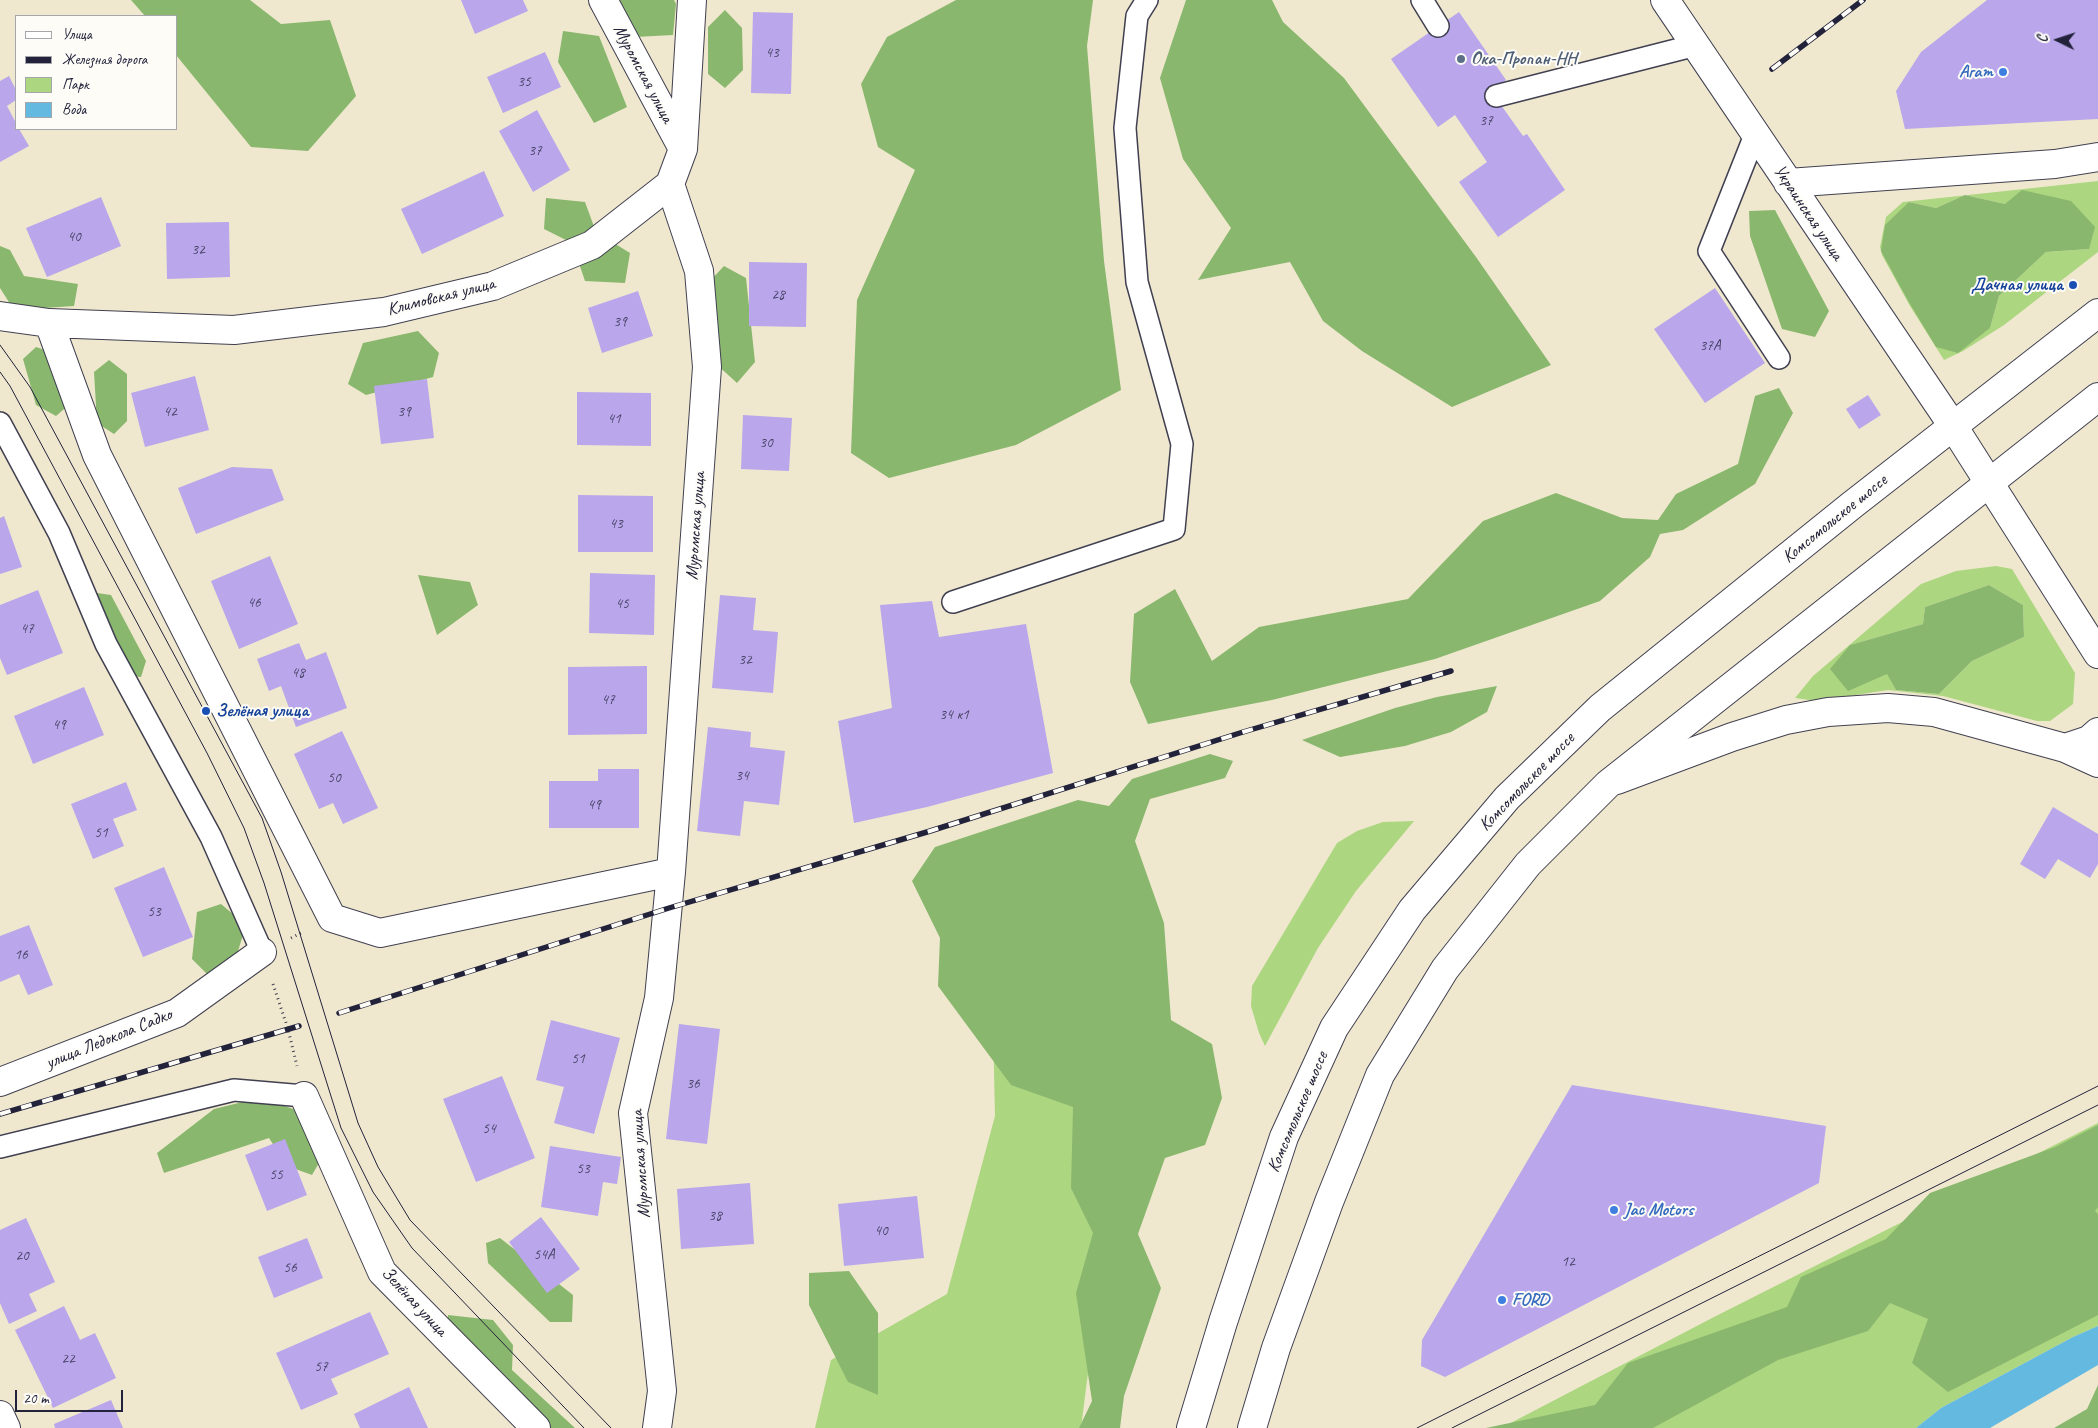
<!DOCTYPE html>
<meta charset="utf-8">
<style>
body{margin:0}
#map{position:relative;width:2098px;height:1428px;overflow:hidden;background:#efe8ce;font-family:Caveat,sans-serif}
canvas{display:block}
.legend{position:absolute;left:15px;top:15px;width:162px;height:115px;box-sizing:border-box;background:#fdfcf7;border:1px solid #a5a5ac;margin:0;padding:6px 9px;list-style:none;font-size:15px;color:#22223b}
.legend li{display:flex;align-items:center;gap:10px;height:25px}
.legend b{width:25px;border:1px solid #a5a5ac}
.north{position:absolute;left:2033px;top:15px;width:50px;height:50px;-webkit-text-stroke:4px #fdfcf7;paint-order:stroke;rotate:274deg;font-size:14px;font-weight:700;line-height:20px;text-align:center;color:#22223b}
.north::after{content:'';display:block;margin:auto;width:18px;height:22px;background:#22223b;clip-path:polygon(50% 0,100% 100%,50% 72%,0 100%)}
.scale{position:absolute;left:15px;top:1390px;width:108px;height:22px;box-sizing:border-box;border:2px solid #22223b;border-top:0;padding-left:6px;font-size:15px;line-height:18px;white-space:nowrap;color:#22223b;-webkit-text-stroke:4px #fdfcf7;paint-order:stroke}
</style>
<div id="map">
<canvas width="2098" height="1428"></canvas>
<ul class="legend">
<li><b style="height:6px;background:#fff"></b>Улица</li>
<li><b style="height:6px;background:#22223b"></b>Железная дорога</li>
<li><b style="height:14px;background:#add680"></b>Парк</li>
<li><b style="height:14px;background:#64b9e0"></b>Вода</li>
</ul>
<div class="north">С</div>
<div class="scale">20 m</div>
</div>
<script>
const g = document.querySelector('canvas').getContext('2d');
g.lineJoin = 'round';
function fill(path, color) {
  g.fillStyle = color;
  g.fill(path, 'evenodd');
}
function toPath(rows) {
  const path = new Path2D();
  for (const r of rows) {
    path.moveTo(r[0], r[1]);
    for (let i = 2; i < r.length; i += 2) path.lineTo(r[i], r[i + 1]);
  }
  return path;
}
function trace(path, color, width, dash) {
  g.strokeStyle = color;
  g.lineWidth = width;
  g.lineCap = dash ? 'butt' : 'round';
  g.setLineDash(dash || []);
  g.stroke(path);
}
function write(font, color, halo, rows, align = 'center') {
  g.font = font + ' Caveat,sans-serif';
  g.lineWidth = 4;
  g.setLineDash([]);
  g.textBaseline = 'middle';
  g.strokeStyle = halo;
  g.fillStyle = color;
  for (const [text, x, y, turn = 0] of rows) {
    g.save();
    g.translate(x, y);
    g.rotate((+turn || 0) * Math.PI / 180);
    g.textAlign = isNaN(turn) ? turn : align;
    if (halo) g.strokeText(text, 0, 0);
    g.fillText(text, 0, 0);
    g.restore();
  }
}
fill(toPath([
 [2098,181,2098,252,2004,325,1963,351,1944,360,1910,306,1882,255,1880,247,1886,217,1903,202],
 [1965,195,2005,204,2089,249,2046,252,1999,296,1990,328,1907,299,1899,282,1909,202,1936,208],
 [1996,566,2012,569,2075,673,2073,704,2050,721,2037,721,1943,696,1888,690,1817,701,1795,698,1813,676,1921,584,1956,571],
 [1989,585,2023,605,2024,637,1972,661,1939,694,1896,690,1888,674,1850,645,1923,624,1925,607],
 [1414,821,1356,891,1318,948,1265,1046,1259,1033,1251,1006,1252,986,1337,843,1357,831,1383,822],
 [1125,854,1104,1247,1081,1428,815,1428,831,1360,947,1294,995,1116,990,892],
 [2098,1123,2098,1326,2073,1337,1941,1408,1916,1428,1501,1428,1714,1317]
]), '#add680');
fill(toPath([
 [131,0,250,0,281,24,330,20,356,96,308,151,251,147,176,55,176,16,145,16],
 [615,0,674,0,676,4,673,35,635,37],
 [956,0,1093,0,1087,46,1104,261,1121,390,1016,445,889,478,851,453,857,300,915,170,878,147,861,84,887,37],
 [1186,0,1272,0,1283,22,1344,78,1476,257,1551,365,1452,407,1362,351,1323,321,1290,262,1198,280,1231,228,1183,159,1160,78],
 [725,10,742,28,743,70,725,88,708,74,708,27],
 [563,31,599,36,627,107,594,123,558,62],
 [2022,190,2071,201,2095,227,2089,249,2046,252,1999,296,1990,328,1958,353,1936,347,1907,299,1881,251,1885,225,1909,202,1936,208,1965,195,2005,204],
 [546,198,585,202,596,232,630,253,625,283,585,281,572,243,544,229],
 [1775,210,1829,311,1815,337,1782,329,1750,236,1749,211],
 [0,246,10,250,24,276,78,284,74,306,14,310,0,288],
 [724,266,746,278,755,362,737,383,715,363,708,283],
 [418,331,439,353,433,377,366,395,348,384,363,343],
 [36,347,57,354,71,403,56,416,36,405,23,359],
 [109,360,127,374,127,421,114,434,97,423,94,372],
 [1779,388,1793,413,1755,484,1683,530,1660,534,1650,557,1600,601,1435,659,1272,700,1148,724,1130,682,1134,614,1175,589,1212,661,1259,627,1408,599,1483,521,1556,493,1622,518,1658,520,1676,494,1738,464,1755,396],
 [418,575,470,582,478,605,437,635],
 [1989,585,2023,605,2024,637,1972,661,1939,694,1896,690,1887,674,1848,691,1830,669,1850,645,1923,624,1925,607],
 [90,592,111,595,146,661,141,677,118,675],
 [1497,686,1487,712,1451,732,1405,746,1340,757,1302,740,1395,708,1437,697],
 [1210,754,1233,761,1225,778,1150,799,1135,841,1164,923,1171,1020,1212,1044,1222,1098,1205,1145,1165,1158,1138,1234,1161,1288,1124,1396,1120,1428,1079,1428,1092,1401,1076,1293,1093,1233,1071,1188,1073,1107,1011,1085,938,986,940,938,912,881,935,847,1078,800,1109,806,1132,779],
 [221,904,246,925,235,961,208,975,192,959,197,912],
 [259,1098,303,1112,323,1156,312,1175,287,1166,269,1138,164,1173,157,1153,214,1109],
 [2098,1125,2098,1207,2095,1211,2098,1214,2098,1315,1948,1392,1912,1363,1928,1319,1890,1303,1868,1331,1778,1360,1653,1428,1486,1428,1595,1405,1628,1363,1787,1307,1801,1277,1886,1239,1930,1193,2055,1147],
 [500,1238,573,1295,572,1322,550,1322,488,1263,486,1243],
 [849,1271,878,1313,878,1395,848,1382,809,1305,809,1273],
 [448,1315,493,1320,513,1345,512,1370,575,1428,532,1428,448,1345],
 [2098,1385,2098,1428,2054,1428,2087,1409]
]), '#8ab76e');
fill(toPath([
 [2098,1326,2098,1365,1990,1428,1916,1428,1941,1408,2073,1337]
]), '#64b9e0');
fill(toPath([
 [461,0,523,0,528,11,475,34],
 [1987,0,2098,0,2098,119,1905,129,1896,91,1921,52],
 [753,12,793,13,791,94,751,93],
 [1459,12,1506,80,1491,91,1523,136,1527,134,1565,190,1498,237,1459,182,1487,162,1455,115,1438,127,1391,59],
 [545,52,561,87,503,113,487,77],
 [9,76,16,90,16,100,7,106,16,123,16,129,19,129,29,146,0,162,0,81],
 [537,110,570,170,533,192,499,131],
 [484,171,504,216,422,254,401,209],
 [101,197,121,246,47,277,26,228],
 [229,222,230,277,167,279,166,223],
 [749,262,807,263,806,327,749,326],
 [1715,288,1765,363,1705,403,1654,329],
 [638,291,653,336,602,353,588,308],
 [195,376,209,430,145,447,131,393],
 [427,379,434,438,381,444,374,386],
 [577,392,651,393,651,446,577,445],
 [1868,395,1881,415,1859,429,1846,409],
 [743,415,792,418,789,471,741,469],
 [232,467,272,469,284,500,196,534,178,488],
 [578,495,653,496,653,552,578,552],
 [4,516,22,567,0,574,0,518],
 [270,556,298,624,239,649,211,581],
 [590,573,655,575,654,635,589,633],
 [38,590,63,653,7,675,0,658,0,605],
 [720,595,756,598,753,630,778,632,773,693,712,688],
 [932,601,939,637,1026,624,1053,773,927,807,854,823,838,721,892,708,880,605],
 [299,643,306,660,326,652,347,708,296,727,281,686,269,691,257,659],
 [647,666,647,734,568,735,568,667],
 [84,687,104,735,33,764,14,716],
 [708,727,751,732,750,747,785,751,779,805,744,801,740,836,697,831],
 [342,731,378,808,343,824,333,803,319,809,294,754],
 [598,769,639,769,639,828,549,828,549,781,598,781],
 [126,782,137,810,113,819,124,846,93,859,71,804],
 [2053,807,2098,834,2098,864,2090,878,2058,859,2045,879,2020,864],
 [164,867,193,937,143,957,114,888],
 [29,925,53,985,28,995,19,974,0,982,0,936],
 [551,1020,620,1038,594,1134,554,1123,564,1087,536,1080],
 [679,1024,720,1029,707,1144,666,1139],
 [502,1076,535,1158,476,1182,443,1099],
 [1572,1085,1826,1126,1819,1183,1445,1377,1421,1366,1422,1340],
 [285,1139,307,1195,267,1211,245,1155],
 [550,1146,621,1157,617,1184,603,1182,598,1216,541,1207],
 [750,1183,754,1244,681,1249,677,1189],
 [917,1196,924,1258,844,1266,838,1204],
 [541,1217,580,1269,547,1293,509,1242],
 [26,1218,55,1282,29,1294,37,1311,9,1324,0,1303,0,1230],
 [307,1238,323,1278,274,1298,258,1257],
 [64,1306,80,1340,95,1333,116,1378,53,1408,15,1330],
 [370,1312,389,1354,331,1379,338,1394,301,1410,276,1353],
 [409,1387,428,1428,360,1428,354,1414],
 [111,1400,123,1428,55,1428,54,1424]
]), '#b9a6eb');
const service = toPath([
 [1422,0,1438,26],
 [1496,96,1696,45],
 [1755,135,1709,251,1779,358],
 [0,423,59,533,106,644,211,837,262,952],
 [953,602,1174,529,1182,444,1137,282,1125,128,1137,16,1147,0],
 [0,1147,234,1090,304,1096]
]);
const minor = toPath([
 [603,0,683,149],
 [0,316,49,323,234,330,384,312,493,286,592,245,670,184,683,149,692,0],
 [49,323,97,455,332,918,380,933,671,872,707,367,699,271,670,184],
 [0,1082,177,1013,262,952],
 [304,1096,382,1272,536,1428],
 [0,1415,6,1428],
 [657,1428,662,1391,633,1113,659,998,671,872]
]);
const tertiary = toPath([
 [1665,0,1953,426,2098,654],
 [1788,183,2055,164,2098,157],
 [2065,748,2089,740,2098,732],
 [1617,780,1732,737,1786,720,1828,712,1888,708,1934,712,2065,748,2098,763]
]);
const primary = toPath([
 [1191,1428,1223,1322,1284,1137,1334,1028,1412,910,1507,798,1600,708,1852,505,2098,313],
 [1252,1428,1276,1348,1329,1202,1380,1075,1445,969,1528,864,1608,784,2098,397]
]);
trace(service, '#414051', 24);
trace(minor, '#414051', 30);
trace(tertiary, '#414051', 30);
trace(primary, '#414051', 30);
trace(toPath([
 [291,938,303,932],
 [273,984,288,1029,297,1066]
]), '#414051', 3, [1, 4]);
trace(service, '#fff', 21);
trace(minor, '#fff', 28);
trace(tertiary, '#fff', 28);
trace(primary, '#fff', 28);
trace(toPath([
 [0,345,30,387,262,818,281,872,358,1123,378,1167,410,1220,611,1428],
 [0,372,10,386,207,753,244,828,264,883,341,1128,373,1192,412,1248,584,1428],
 [1417,1428,2098,1086],
 [1452,1428,2098,1105]
]), '#22223b', 1);
const rail = toPath([
 [1772,69,1863,0],
 [339,1013,669,908,927,832,1243,732,1451,671],
 [0,1114,299,1026]
]);
trace(rail, '#22223b', 5.5);
trace(rail, '#fdfcf7', 4, [11]);
for (const [x, y, r, color] of [
 [1461,59,5,"#5c6f8a"],
 [2003,72,5,"#3f7fe0"],
 [2073,285,5,"#1a4fb4"],
 [206,711,5,"#1a4fb4"],
 [1614,1210,5,"#3f7fe0"],
 [1502,1300,5,"#3f7fe0"]
]) {
  const dot = new Path2D();
  dot.arc(x, y, r, 0, 2 * Math.PI);
  g.fillStyle = color;
  g.fill(dot);
  trace(dot, '#fdfcf7', 2);
}
write('15px', '#484367', null, [
 ["43",772,53],
 ["35",524,82],
 ["37",1486,121],
 ["37",535,151],
 ["40",74,237],
 ["32",198,250],
 ["28",778,295],
 ["39",620,322],
 ["37А",1710,346],
 ["42",170,412],
 ["39",404,412],
 ["41",614,419],
 ["30",766,443],
 ["43",616,524],
 ["46",254,603],
 ["45",622,604],
 ["47",27,629],
 ["32",745,660],
 ["48",298,673],
 ["47",608,700],
 ["34 к1",954,715],
 ["49",59,725],
 ["34",742,776],
 ["50",334,778],
 ["49",594,805],
 ["51",101,833],
 ["53",154,912],
 ["16",21,955],
 ["51",578,1059],
 ["36",693,1084],
 ["54",489,1129],
 ["53",583,1169],
 ["55",276,1175],
 ["38",715,1216],
 ["40",881,1231],
 ["54А",544,1255],
 ["20",22,1256],
 ["12",1568,1262],
 ["56",290,1268],
 ["22",68,1359],
 ["57",321,1367]
]);
write('bold 18px', '#4e5e75', '#fdfcf7', [
 ["Ока-Пропан-НН",1471,59]
], 'left');
write('bold 18px', '#366cbe', '#fdfcf7', [
 ["Агат",1993,72,"right"],
 ["Jac Motors",1624,1210],
 ["FORD",1512,1300]
], 'left');
write('18px', '#22223b', '#fdfcf7', [
 ["Муромская улица",643,74,62],
 ["Украинская улица",1808,213,56],
 ["Климовская улица",441,297,-14],
 ["Комсомольское шоссе",1835,519,-39],
 ["Муромская улица",696,526,-86],
 ["Комсомольское шоссе",1527,782,-46],
 ["улица Ледокола Садко",109,1039,-22],
 ["Комсомольское шоссе",1298,1112,-67],
 ["Муромская улица",641,1164,-94],
 ["Зелёная улица",414,1302,47]
]);
write('bold 18px', '#164399', '#fdfcf7', [
 ["Дачная улица",2063,285],
 ["Зелёная улица",216,711,"left"]
], 'right');
</script>
